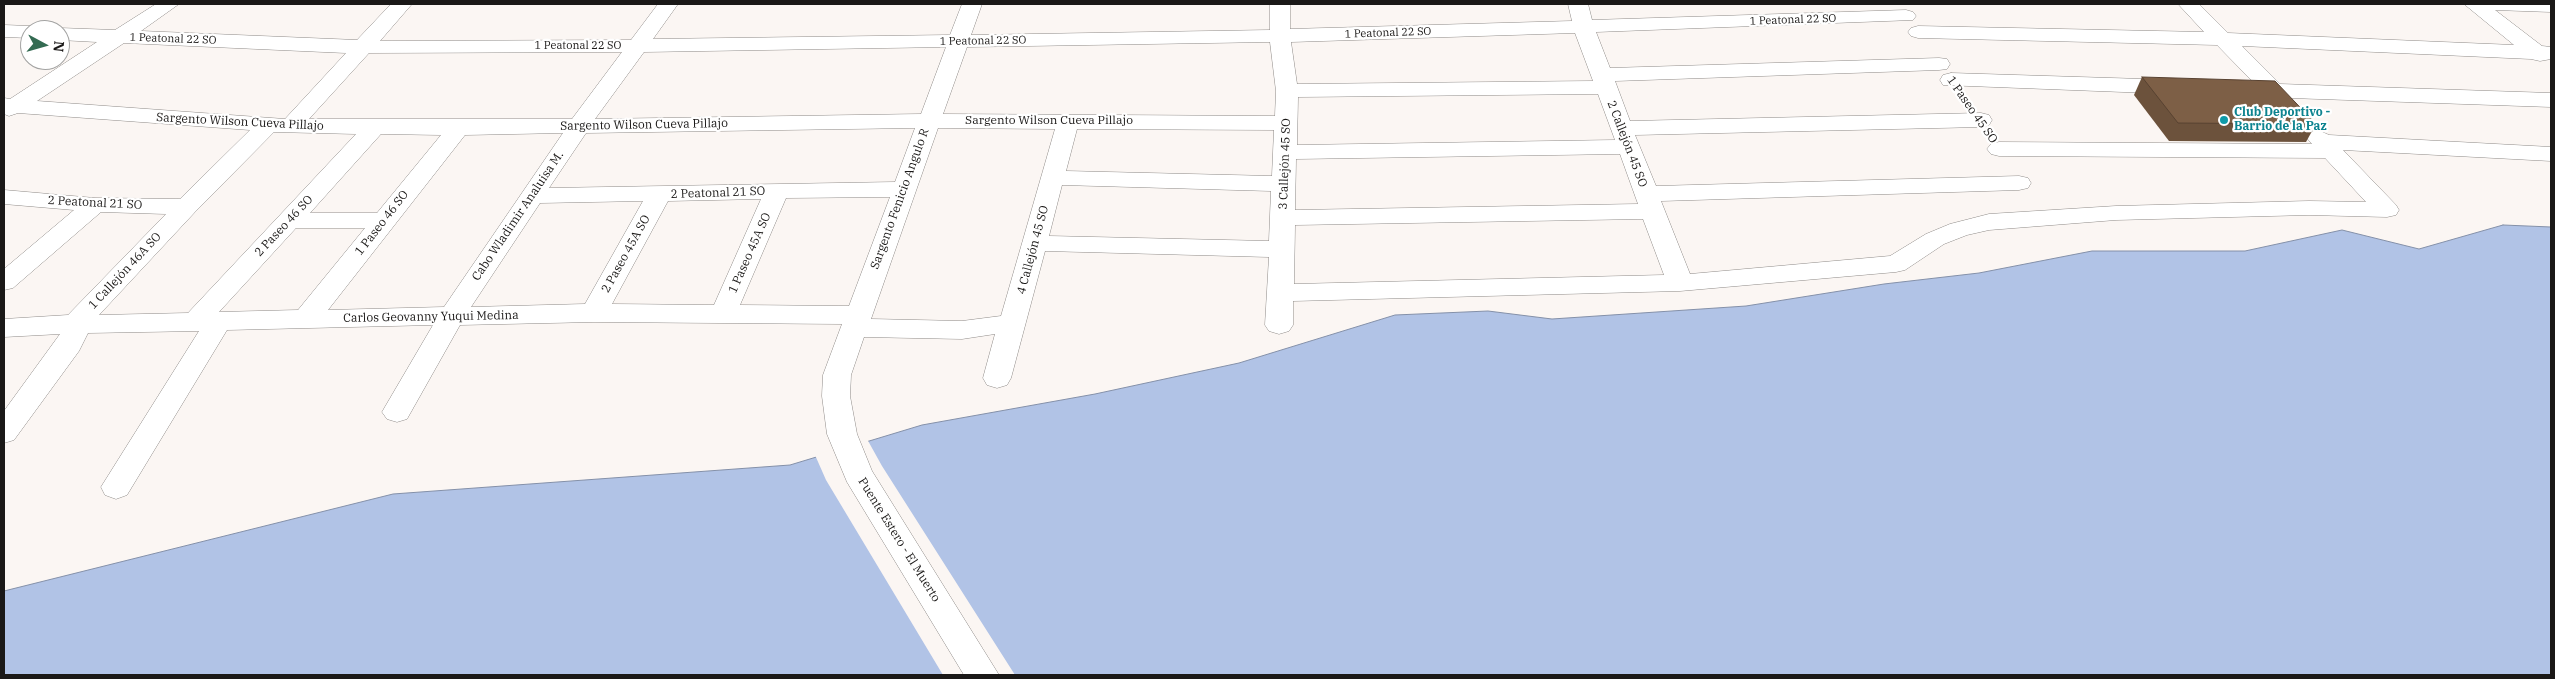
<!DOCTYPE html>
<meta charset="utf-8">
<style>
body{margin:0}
#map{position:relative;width:2555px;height:679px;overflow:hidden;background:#fbf6f3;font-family:"IBM Plex Serif",serif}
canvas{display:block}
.frame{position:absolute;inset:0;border:5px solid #1a1817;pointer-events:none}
.north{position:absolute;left:20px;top:20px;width:50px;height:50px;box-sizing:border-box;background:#fff;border:1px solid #a3a3a2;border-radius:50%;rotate:96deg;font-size:14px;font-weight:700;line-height:20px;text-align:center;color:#1a1817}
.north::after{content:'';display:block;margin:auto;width:18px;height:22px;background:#346b52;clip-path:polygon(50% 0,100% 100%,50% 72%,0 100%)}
</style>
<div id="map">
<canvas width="2555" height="679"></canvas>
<div class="frame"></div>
<div class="north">N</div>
</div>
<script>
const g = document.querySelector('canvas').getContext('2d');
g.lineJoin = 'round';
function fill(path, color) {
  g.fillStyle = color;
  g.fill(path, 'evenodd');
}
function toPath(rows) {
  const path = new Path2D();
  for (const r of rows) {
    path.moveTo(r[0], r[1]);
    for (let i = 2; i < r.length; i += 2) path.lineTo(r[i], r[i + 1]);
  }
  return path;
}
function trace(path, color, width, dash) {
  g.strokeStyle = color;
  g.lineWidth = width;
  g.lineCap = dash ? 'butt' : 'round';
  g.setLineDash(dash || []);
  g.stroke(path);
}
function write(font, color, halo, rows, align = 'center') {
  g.font = font + ' "IBM Plex Serif",serif';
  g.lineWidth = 4.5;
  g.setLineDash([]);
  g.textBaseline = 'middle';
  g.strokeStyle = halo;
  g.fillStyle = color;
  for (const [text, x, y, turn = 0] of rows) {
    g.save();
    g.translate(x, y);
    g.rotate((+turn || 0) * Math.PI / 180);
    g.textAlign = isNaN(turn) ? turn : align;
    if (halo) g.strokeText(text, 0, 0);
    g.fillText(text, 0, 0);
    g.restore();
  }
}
const water = toPath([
 [2503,225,2551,227,2551,675,4,675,4,591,393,494,790,465,922,425,1095,394,1239,363,1395,315,1488,311,1552,319,1746,306,1884,284,1979,273,2092,251,2245,251,2342,230,2419,249,2503,225]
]);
fill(water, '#b1c3e6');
trace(water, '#8490a8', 1);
fill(toPath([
 [867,439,882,466,1015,675,943,675,826,480,815,455]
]), '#fbf6f3');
const minor = toPath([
 [156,4,179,4,141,31,357,40,391,4,412,4,380,41,631,40,658,4,678,4,653,39,950,35,962,4,982,4,971,35,1270,30,1270,4,1290,4,1290,29,1572,21,1568,4,1588,4,1592,20,1906,10,1913,12,1916,16,1913,20,1596,32,1610,68,1939,58,1947,59,1950,64,1947,69,1939,70,1615,81,1630,121,1981,113,1989,115,1992,120,1989,125,1981,127,1635,135,1656,186,2019,176,2028,178,2031,183,2028,188,2019,190,1661,201,1690,274,1890,256,1926,234,1950,224,1989,214,2116,206,2309,201,2366,202,2325,158,1999,156,1991,154,1987,149,1991,144,1999,142,2312,144,2306,137,2310,132,2318,130,2329,135,2551,147,2551,161,2343,150,2396,205,2399,210,2396,215,2387,217,2309,215,2116,220,1989,230,1967,235,1944,244,1905,270,1896,272,1680,291,1293,301,1293,325,1289,331,1279,334,1269,331,1265,325,1269,257,1045,251,1011,378,1007,385,997,388,987,385,983,378,995,334,962,339,864,337,851,375,850,396,857,434,872,471,999,675,964,675,847,482,827,434,822,396,823,375,842,324,594,322,460,325,407,419,397,422,387,419,382,412,433,325,227,330,127,495,116,499,105,495,101,487,199,331,88,333,79,351,14,440,4,443,4,411,60,334,4,337,4,319,68,315,166,214,101,212,13,288,4,290,4,269,74,210,4,204,4,190,95,198,180,199,250,130,18,113,9,116,4,114,4,98,10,99,97,42,60,40,60,30,53,30,60,28,115,30,156,4],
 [1575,33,1593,81,1297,84,1291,42,1575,33],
 [1270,42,1276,91,1275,116,943,114,967,47,1270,42],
 [124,43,346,53,285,119,37,101,124,43],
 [946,47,921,114,595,119,644,52,946,47],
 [622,52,572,119,309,119,369,53,622,52],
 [1598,94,1615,140,1297,145,1298,97,1598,94],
 [915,128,895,182,549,188,586,133,915,128],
 [938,128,1055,129,1001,316,962,321,871,319,938,128],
 [1077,129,1274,130,1272,176,1066,171,1077,129],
 [274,132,356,134,188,313,99,315,195,212,274,132],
 [563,133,444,307,328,310,465,135,563,133],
 [381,134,441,135,377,213,310,213,381,134],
 [1620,154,1638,204,1295,210,1296,159,1620,154],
 [1062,185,1271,191,1269,241,1049,236,1062,185],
 [890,197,849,306,740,305,786,198,890,197],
 [761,199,714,305,612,304,668,201,761,199],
 [643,201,585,304,471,307,540,203,643,201],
 [1643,219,1664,275,1294,284,1295,225,1643,219],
 [296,228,365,228,298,310,219,312,296,228],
 [2178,4,2199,4,2228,33,2514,45,2464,4,2551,4,2551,12,2495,10,2542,46,2551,47,2551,59,2540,61,2531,59,2242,46,2280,84,2551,93,2551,107,2290,98,2288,102,2280,104,2272,102,2268,97,2240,95,2237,90,2240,85,2255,84,2217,45,1918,38,1911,36,1908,32,1911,28,1918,26,2204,32,2178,4],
 [4,25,30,26,39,30,30,30,30,38,4,37,4,25],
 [1951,73,2175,80,2183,82,2186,87,2183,92,2175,94,1943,85,1940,80,1943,75,1951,73]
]);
trace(minor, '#8f8b88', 1);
fill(minor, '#fff');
fill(toPath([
 [2142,77,2316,124,2306,142,2169,141,2134,95]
]), '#6c523c');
const building = toPath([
 [2142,77,2275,81,2316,124,2178,123,2142,77]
]);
fill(building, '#7d5f46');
trace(building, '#584231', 1);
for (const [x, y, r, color] of [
 [2224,120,5,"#0f9aa8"]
]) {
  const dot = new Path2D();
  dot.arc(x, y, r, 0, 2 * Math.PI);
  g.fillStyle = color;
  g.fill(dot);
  trace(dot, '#fff', 2);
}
write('11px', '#1a1817', '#fff', [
 ["1 Peatonal 22 SO",1793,20,-2],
 ["1 Peatonal 22 SO",1388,33,-2],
 ["1 Peatonal 22 SO",173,39,2],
 ["1 Peatonal 22 SO",983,41,-1],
 ["1 Peatonal 22 SO",578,46]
]);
write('12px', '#1a1817', '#fff', [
 ["1 Paseo 45 SO",1972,110,55],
 ["Sargento Wilson Cueva Pillajo",1049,121],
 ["Sargento Wilson Cueva Pillajo",240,122,3],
 ["Sargento Wilson Cueva Pillajo",644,125,-1],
 ["2 Callejón 45 SO",1627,144,69],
 ["3 Callejón 45 SO",1285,164,-88],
 ["2 Peatonal 21 SO",718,193,-2],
 ["Sargento Fenicio Angulo R",900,199,-70],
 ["2 Peatonal 21 SO",95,203,3],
 ["Cabo Wladimir Analuisa M.",518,216,-56],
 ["1 Paseo 46 SO",382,223,-52],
 ["2 Paseo 46 SO",284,226,-47],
 ["4 Callejón 45 SO",1033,250,-75],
 ["1 Paseo 45A SO",750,253,-66],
 ["2 Paseo 45A SO",626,254,-61],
 ["1 Callejón 46A SO",125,271,-47],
 ["Carlos Geovanny Yuqui Medina",431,317,-1],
 ["Puente Estero - El Muerto",899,540,58]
]);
write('bold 12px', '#0d838f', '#fff', [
 ["Club Deportivo -",2234,113],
 ["Barrio de la Paz",2234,127]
], 'left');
</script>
